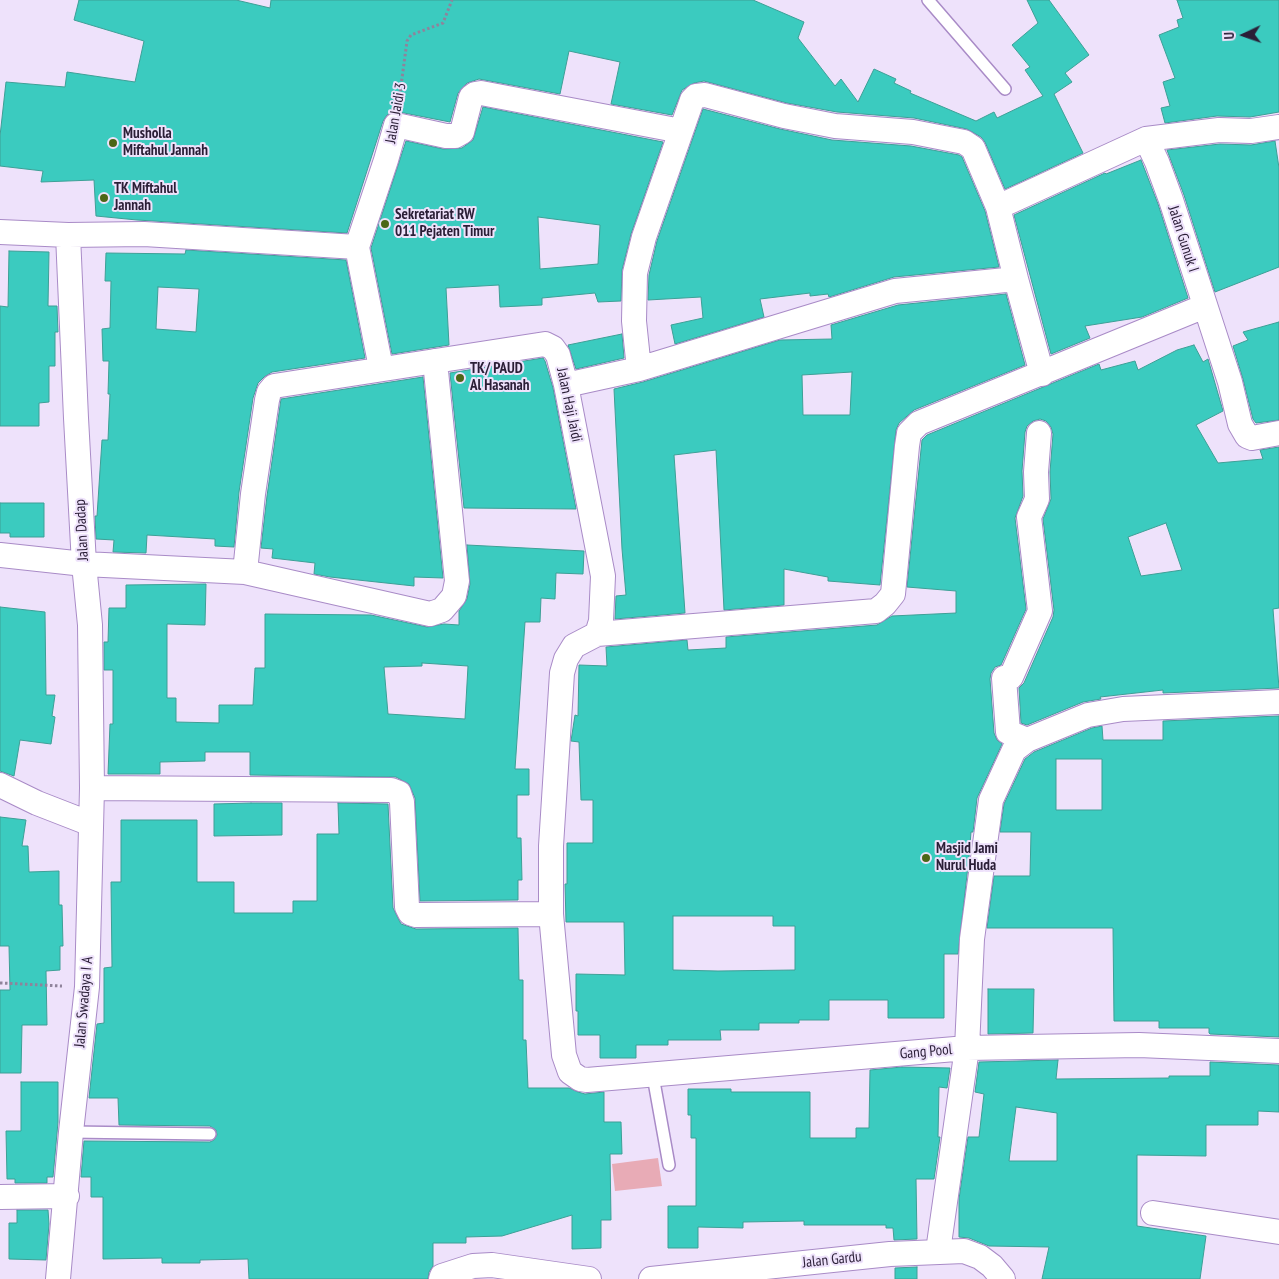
<!DOCTYPE html>
<style>
body{margin:0}
#map{position:relative;width:1279px;height:1279px;overflow:hidden;background:#eee2fb;font-family:"PT Sans Narrow",sans-serif}
canvas{display:block}
.north{position:absolute;left:1219px;top:10px;width:50px;height:50px;-webkit-text-stroke:4px #eee2fb;paint-order:stroke;rotate:267deg;font-size:14px;font-weight:700;line-height:20px;text-align:center;color:#2a1e36}
.north::after{content:'';display:block;margin:auto;width:18px;height:22px;background:#2a1e36;clip-path:polygon(50% 0,100% 100%,50% 72%,0 100%)}
</style>
<div id="map">
<canvas width="1279" height="1279"></canvas>
<div class="north">U</div>
</div>
<script>
const g = document.querySelector('canvas').getContext('2d');
g.lineJoin = 'round';
function fill(path, color) {
  g.fillStyle = color;
  g.fill(path, 'evenodd');
}
function toPath(rows) {
  const path = new Path2D();
  for (const r of rows) {
    path.moveTo(r[0], r[1]);
    for (let i = 2; i < r.length; i += 2) path.lineTo(r[i], r[i + 1]);
  }
  return path;
}
function trace(path, color, width, dash) {
  g.strokeStyle = color;
  g.lineWidth = width;
  g.lineCap = dash ? 'butt' : 'round';
  g.setLineDash(dash || []);
  g.stroke(path);
}
function write(font, color, halo, rows, align = 'center') {
  g.font = font + ' "PT Sans Narrow",sans-serif';
  g.lineWidth = 4;
  g.setLineDash([]);
  g.textBaseline = 'middle';
  g.strokeStyle = halo;
  g.fillStyle = color;
  for (const [text, x, y, turn = 0] of rows) {
    g.save();
    g.translate(x, y);
    g.rotate((+turn || 0) * Math.PI / 180);
    g.textAlign = isNaN(turn) ? turn : align;
    if (halo) g.strokeText(text, 0, 0);
    g.fillText(text, 0, 0);
    g.restore();
  }
}
fill(toPath([
 [658,1158,662,1186,615,1191,612,1164]
]), '#e8abb6');
const building = toPath([
 [79,0,236,0,270,8,271,0,753,0,804,22,798,38,835,86,841,79,858,102,874,69,896,79,894,83,911,91,910,93,976,121,994,112,997,118,1043,96,1025,70,1030,67,1012,45,1038,23,1027,0,1049,0,1089,55,1065,73,1072,82,1054,94,1083,153,1005,189,985,142,981,137,967,129,914,118,837,112,787,103,704,81,694,83,682,90,672,115,611,104,620,62,569,51,560,94,479,79,467,83,458,93,450,122,399,112,393,112,387,115,383,121,347,233,137,220,96,216,94,180,41,182,43,171,0,166,0,136,6,82,65,87,67,72,135,82,144,41,74,20,79,0],
 [1177,0,1279,0,1279,112,1250,117,1217,116,1165,123,1161,108,1170,106,1163,82,1175,78,1159,35,1179,27,1177,20,1183,18,1177,0],
 [483,107,663,142,631,234,622,270,621,301,598,302,595,293,542,298,542,305,500,307,499,285,446,288,449,345,392,354,371,248,406,141,443,149,462,148,473,140,483,107],
 [538,217,600,225,598,264,540,269,538,217],
 [703,109,780,129,832,140,911,146,959,155,962,157,985,211,999,267,894,277,829,297,828,294,810,296,810,293,760,299,764,317,675,344,671,325,703,318,701,297,648,300,649,275,657,241,703,109],
 [1275,141,1279,168,1279,267,1215,292,1184,195,1167,150,1220,144,1251,145,1275,141],
 [1141,160,1158,204,1188,298,1142,317,1085,326,1090,338,1051,354,1014,215,1105,173,1106,174,1141,160],
 [186,250,346,260,365,358,272,372,264,377,258,383,253,398,239,492,234,547,215,546,215,539,147,535,146,553,113,552,114,540,96,539,95,516,97,516,102,440,108,440,110,394,108,394,109,361,103,361,102,329,110,328,111,281,105,281,106,253,185,254,186,250],
 [158,287,199,289,196,332,156,329,158,287],
 [9,251,49,252,48,306,57,306,58,332,55,332,55,366,49,366,49,402,39,403,39,426,0,426,0,306,8,307,9,251],
 [1006,294,1025,365,914,410,899,423,896,430,880,585,828,581,828,577,784,569,784,605,724,610,716,450,674,455,685,613,615,619,616,596,626,595,622,549,614,389,643,382,780,340,832,339,831,325,898,305,1006,294],
 [852,372,850,415,803,415,802,375,852,372],
 [1279,322,1279,420,1256,423,1253,419,1243,379,1233,346,1248,340,1243,332,1279,322],
 [622,334,624,358,576,369,568,345,622,334],
 [1194,345,1203,362,1208,359,1223,411,1196,425,1218,463,1263,459,1260,450,1279,447,1279,608,1273,609,1279,688,1163,693,1163,690,1100,697,1101,699,1083,702,1027,725,1021,723,1019,688,1024,683,1053,617,1054,610,1043,519,1051,499,1050,472,1053,434,1051,427,1046,421,1040,419,1033,421,1027,426,1025,432,1022,471,1023,496,1015,518,1026,609,1001,665,995,667,991,673,990,679,994,733,997,740,1002,744,977,798,973,832,971,832,969,857,958,954,944,954,944,1018,888,1018,888,1000,829,1000,829,1020,799,1020,799,1023,759,1023,759,1030,720,1030,721,1040,668,1040,668,1045,636,1045,636,1058,600,1058,600,1035,578,1035,578,1011,576,1011,576,974,625,975,624,922,566,922,565,884,567,884,567,843,593,843,593,800,581,800,579,742,571,741,575,715,578,716,579,665,607,666,606,647,687,640,688,650,726,648,726,637,877,625,892,616,956,613,956,591,907,587,922,440,927,435,1099,364,1101,370,1135,361,1138,370,1177,350,1194,345],
 [1166,523,1182,570,1141,576,1128,537,1166,523],
 [673,916,773,916,773,926,795,926,795,970,718,971,673,970,673,916],
 [543,358,545,361,553,388,576,509,464,508,450,373,543,358],
 [423,377,443,578,414,577,414,586,330,577,314,574,315,563,272,558,273,549,261,548,267,496,281,399,423,377],
 [0,503,44,503,44,537,10,537,10,533,0,533,0,503],
 [467,545,584,551,583,574,556,573,555,599,541,598,540,622,525,622,515,769,529,769,529,795,517,795,517,838,521,838,522,880,518,880,518,900,420,901,415,798,409,784,396,777,250,775,250,752,205,752,205,761,160,762,160,774,108,774,110,724,113,724,113,670,104,670,104,642,108,642,109,608,126,608,126,585,206,584,205,625,167,624,167,698,176,698,176,722,219,723,219,705,253,705,255,668,265,668,265,614,371,615,427,627,444,624,459,625,459,611,467,599,470,584,467,545],
 [422,663,468,666,465,719,388,714,384,667,422,666,422,663],
 [0,607,45,612,46,695,55,695,52,716,55,717,51,744,20,740,14,776,0,771,0,607],
 [1279,716,1279,1037,1210,1034,1209,1033,1209,1028,1159,1028,1159,1021,1114,1021,1113,928,987,928,994,876,1030,876,1031,832,1000,832,1004,804,1025,759,1034,752,1092,728,1102,726,1103,740,1163,740,1163,721,1279,716],
 [1056,759,1102,759,1102,810,1056,810,1056,759],
 [251,803,282,803,282,835,214,836,214,804,251,803],
 [338,803,388,804,393,908,401,924,416,929,518,928,519,980,523,980,523,1040,526,1040,528,1088,569,1088,578,1092,585,1094,604,1092,604,1122,621,1122,622,1154,610,1154,611,1220,601,1220,601,1248,572,1249,572,1215,502,1236,466,1237,466,1243,433,1243,433,1266,429,1272,428,1279,249,1279,248,1259,200,1260,200,1263,162,1263,162,1258,103,1259,103,1197,91,1197,91,1177,81,1177,84,1141,210,1142,214,1140,217,1135,216,1130,210,1126,119,1125,118,1098,89,1098,97,1024,104,1023,104,968,112,967,111,882,121,882,121,820,197,820,197,882,234,882,234,913,293,913,293,901,317,901,317,834,339,834,338,803],
 [0,817,26,820,22,846,28,846,29,872,59,871,59,905,62,905,63,946,60,946,60,970,46,971,47,1025,22,1025,21,1073,0,1073,0,990,10,990,9,946,0,946,0,817],
 [988,989,1034,989,1033,1033,988,1034,988,989],
 [1058,1060,1056,1079,1169,1078,1169,1076,1210,1076,1210,1062,1279,1065,1279,1112,1258,1111,1258,1125,1206,1125,1206,1156,1137,1155,1137,1226,1206,1236,1200,1279,1042,1279,1049,1247,989,1246,969,1238,959,1237,959,1199,968,1137,979,1137,984,1094,975,1092,979,1062,1058,1060],
 [1016,1107,1057,1113,1057,1161,1009,1161,1016,1107],
 [902,1067,950,1068,947,1088,939,1087,938,1137,940,1137,934,1179,916,1179,917,1239,894,1240,893,1228,886,1228,886,1225,804,1225,804,1221,743,1222,743,1228,698,1227,698,1248,668,1248,668,1206,696,1206,696,1138,691,1138,691,1115,688,1115,688,1089,731,1089,731,1092,810,1092,810,1138,856,1138,856,1128,869,1128,870,1070,902,1067],
 [21,1082,58,1082,58,1122,53,1177,47,1177,47,1183,15,1183,15,1179,7,1179,6,1131,21,1131,21,1082],
 [17,1210,48,1210,49,1224,46,1260,9,1259,9,1223,17,1223,17,1210],
 [917,1267,917,1279,895,1279,895,1268,917,1267]
]);
fill(building, '#3bcbbf');
trace(building, '#3d9f96', 1);
const service = toPath([
 [928,0,1005,89],
 [653,1076,669,1165],
 [71,1132,210,1134]
]);
const minor = toPath([
 [1146,139,1157,162,1171,200,1230,382,1240,424,1247,436,1252,438,1279,433],
 [0,232,68,235,144,234,357,247,381,368],
 [357,247,386,160,396,125,446,136,455,136,462,132,471,97,475,94,481,93,681,131],
 [1205,306,919,423,909,433,907,446,893,594,885,604,876,611,597,634,574,646,566,659,562,673,551,846,551,914,564,1055,570,1072,580,1079,587,1080,967,1048,1139,1045,1279,1051],
 [639,369,634,321,635,273,644,237,692,100,696,96,705,95,784,116,835,126,913,132,964,142,973,148,998,207],
 [1042,374,1016,279,998,207,1146,139,1219,130,1251,131,1279,127],
 [566,385,639,369,895,291,1016,279],
 [0,555,84,564,245,572,430,614,442,610,454,596,457,581,435,361],
 [245,572,253,494,267,400,269,392,274,386,545,344,553,348,558,355,566,385,603,576,601,621,597,634],
 [1027,740,1008,732,1004,678,1011,677,1040,611,1029,517,1037,499,1036,472,1039,433],
 [0,785,37,803,91,824],
 [92,788,391,790,399,793,402,802,407,907,410,913,416,915,551,914],
 [0,1197,67,1196],
 [1153,1213,1279,1232],
 [938,1251,967,1048,972,939,991,800,1014,750,1027,740,1088,715,1123,709,1279,702],
 [58,1279,71,1132,87,987,92,788,90,625,84,564,76,418,68,235],
 [441,1279,442,1276,473,1266,492,1265,589,1279],
 [651,1279,890,1254,964,1251,980,1257,992,1266,1003,1279]
]);
trace(service, '#a98bc7', 14);
trace(minor, '#a98bc7', 26);
trace(toPath([
 [399,101,407,41,411,35,443,23,452,0],
 [0,983,62,986]
]), '#8f839b', 3, [2.5, 2.5]);
trace(service, '#fff', 11);
trace(minor, '#fff', 24);
for (const [x, y, r, color] of [
 [113,143,5,"#4c6617"],
 [104,198,5,"#4c6617"],
 [385,224,5,"#4c6617"],
 [460,378,5,"#4c6617"],
 [926,858,5,"#4c6617"]
]) {
  const dot = new Path2D();
  dot.arc(x, y, r, 0, 2 * Math.PI);
  g.fillStyle = color;
  g.fill(dot);
  trace(dot, '#eee2fb', 2);
}
write('15px', '#2a1e36', '#eee2fb', [
 ["Jalan Jaidi 3",396,113,-80],
 ["Jalan Gunuk I",1183,239,72],
 ["Jalan Haji Jaidi",569,405,78],
 ["Jalan Dadap",82,530,-93],
 ["Jalan Swadaya I A",84,1002,-85],
 ["Gang Pool",926,1052,-5],
 ["Jalan Gardu",832,1260,-6]
]);
write('bold 15px', '#2a1e36', '#eee2fb', [
 ["Musholla",123,134],
 ["Miftahul Jannah",123,151],
 ["TK Miftahul",114,189],
 ["Jannah",114,206],
 ["Sekretariat RW",395,215],
 ["011 Pejaten Timur",395,232],
 ["TK/ PAUD",470,369],
 ["Al Hasanah",470,386],
 ["Masjid Jami",936,849],
 ["Nurul Huda",936,866]
], 'left');
</script>
